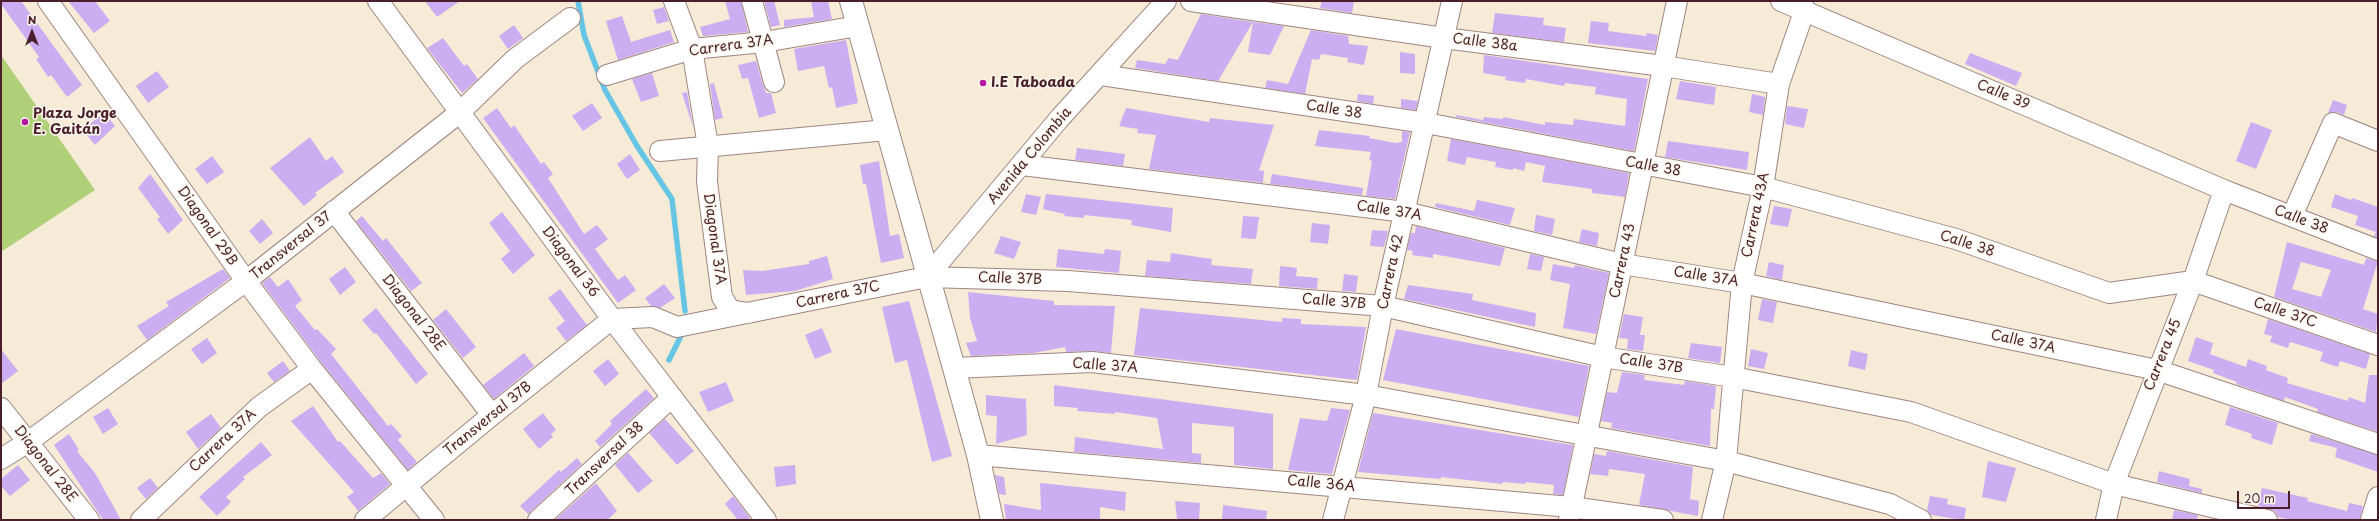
<!DOCTYPE html>
<meta charset="utf-8">
<style>
body{margin:0}
#map{position:relative;width:2379px;height:521px;overflow:hidden;background:#f6ebd7;font-family:"Playpen Sans",sans-serif}
canvas{display:block}
.frame{position:absolute;inset:0;border:2px solid #4a1f2b;pointer-events:none}
.north{position:absolute;left:12px;top:12px;width:40px;height:40px;-webkit-text-stroke:3px #fbf7ec;paint-order:stroke;rotate:0deg;font-size:11px;font-weight:700;line-height:16px;text-align:center;color:#4a1f2b}
.north::after{content:'';display:block;margin:auto;width:14px;height:18px;background:#4a1f2b;clip-path:polygon(50% 0,100% 100%,50% 72%,0 100%)}
.scale{position:absolute;left:2237px;top:491px;width:53px;height:18px;box-sizing:border-box;border:2px solid #4a1f2b;border-top:0;padding-left:5px;font-size:12px;line-height:14px;white-space:nowrap;color:#4a1f2b;-webkit-text-stroke:3px #fbf7ec;paint-order:stroke}
</style>
<div id="map">
<canvas width="2379" height="521"></canvas>
<div class="frame"></div>
<div class="north">N</div>
<div class="scale">20 m</div>
</div>
<script>
const g = document.querySelector('canvas').getContext('2d');
g.lineJoin = 'round';
function fill(path, color) {
  g.fillStyle = color;
  g.fill(path, 'evenodd');
}
function toPath(rows) {
  const path = new Path2D();
  for (const r of rows) {
    path.moveTo(r[0], r[1]);
    for (let i = 2; i < r.length; i += 2) path.lineTo(r[i], r[i + 1]);
  }
  return path;
}
function trace(path, color, width, dash) {
  g.strokeStyle = color;
  g.lineWidth = width;
  g.lineCap = dash ? 'butt' : 'round';
  g.setLineDash(dash || []);
  g.stroke(path);
}
function write(font, color, halo, rows, align = 'center') {
  g.font = font + ' "Playpen Sans",sans-serif';
  g.lineWidth = 3;
  g.setLineDash([]);
  g.textBaseline = 'middle';
  g.strokeStyle = halo;
  g.fillStyle = color;
  for (const [text, x, y, turn = 0] of rows) {
    g.save();
    g.translate(x, y);
    g.rotate((+turn || 0) * Math.PI / 180);
    g.textAlign = isNaN(turn) ? turn : align;
    if (halo) g.strokeText(text, 0, 0);
    g.fillText(text, 0, 0);
    g.restore();
  }
}
fill(toPath([
 [1,55,95,190,1,252]
]), '#afd078');
trace(toPath([
 [578,1,584,35,605,90,637,146,672,199,685,311],
 [669,360,684,330]
]), '#66c5e4', 5.5);
fill(toPath([
 [1,1,21,1,82,85,67,97,51,75,48,77,36,59,39,57,1,4],
 [68,1,95,1,110,21,94,33],
 [425,1,460,1,437,17],
 [725,1,741,1,748,32,703,36,700,27,730,19],
 [764,1,774,1,780,25,771,27],
 [811,1,828,1,832,19,784,27,784,20,814,17],
 [1322,1,1354,1,1352,13,1320,8],
 [664,7,669,21,657,24,653,10],
 [1495,13,1544,18,1543,25,1566,28,1564,42,1492,33],
 [1201,14,1253,22,1218,81,1135,68,1137,60,1165,64,1169,58,1178,60],
 [622,16,631,42,670,30,674,42,618,60,606,21],
 [1591,21,1609,23,1608,31,1646,36,1647,33,1658,35,1655,51,1588,43],
 [1253,22,1284,26,1270,55,1248,52],
 [514,25,523,38,508,49,499,36],
 [1311,30,1348,36,1349,44,1368,46,1364,65,1347,62,1348,58,1321,54,1319,60,1312,59,1305,94,1265,88,1267,80,1288,84],
 [443,38,464,66,467,64,478,79,462,93,427,48],
 [846,40,858,103,836,108,832,87,829,88,824,66,798,71,794,49],
 [1400,52,1415,54,1415,74,1400,73],
 [1970,53,2022,73,2016,86,1965,64],
 [1484,55,1648,79,1634,151,1456,117,1456,115,1483,120,1484,117,1503,119,1503,117,1545,125,1545,122,1573,125,1574,119,1625,126,1627,99,1595,94,1596,87,1565,83,1564,86,1526,79,1525,83,1505,80,1506,77,1483,73],
 [756,61,763,85,766,93,771,93,776,113,759,118,748,78,742,79,738,65],
 [157,71,169,87,148,103,136,86],
 [652,73,659,96,641,102,632,79],
 [1680,81,1716,87,1714,105,1676,99],
 [714,83,723,118,715,120,710,84],
 [687,92,693,127,682,93],
 [1358,94,1374,96,1373,104,1357,101],
 [1752,94,1765,97,1763,115,1749,112],
 [1401,99,1418,101,1416,110,1401,108],
 [2333,100,2347,105,2344,115,2337,112,2328,113],
 [592,103,602,118,583,131,572,116],
 [1787,106,1808,109,1804,128,1785,124],
 [497,108,511,128,514,125,541,164,544,162,553,174,548,178,584,234,597,225,608,239,595,249,618,280,625,275,636,290,618,303,483,118],
 [1126,108,1209,122,1210,118,1274,125,1259,170,1264,171,1263,183,1149,169,1156,135,1137,133,1138,129,1119,126],
 [104,112,115,126,95,145,83,130],
 [2251,122,2272,130,2256,169,2236,161],
 [1319,130,1370,136,1369,138,1395,143,1402,142,1402,131,1410,132,1395,199,1366,196,1372,161,1369,160,1371,152,1315,146],
 [310,137,326,161,332,156,344,172,315,193,317,195,304,206,270,168],
 [1451,139,1629,173,1625,197,1592,193,1592,189,1542,182,1545,166,1526,162,1524,171,1513,168,1513,170,1495,167,1496,162,1467,157,1465,165,1447,161],
 [1668,141,1749,152,1747,170,1665,157],
 [1077,148,1125,154,1123,166,1075,160],
 [630,154,640,170,627,179,617,164],
 [212,156,224,172,207,184,195,169],
 [879,161,890,236,899,234,904,258,881,263,866,184,863,184,860,165],
 [150,174,183,220,168,234,157,219,160,217,138,188],
 [1272,174,1363,188,1362,195,1270,184],
 [1026,194,1041,197,1036,215,1021,212],
 [1046,194,1173,208,1171,232,1131,225,1132,220,1084,215,1084,218,1064,216,1065,214,1043,209],
 [2335,194,2351,200,2352,198,2378,207,2378,238,2374,236,2376,232,2355,225,2358,216,2331,207],
 [1477,200,1515,208,1510,225,1435,207,1436,203,1474,211],
 [1774,206,1792,209,1788,227,1770,224],
 [502,212,535,255,513,274,501,259,510,251,489,223],
 [1536,215,1555,219,1552,235,1534,231],
 [362,216,383,241,386,238,422,283,411,291,356,221],
 [1243,216,1259,217,1256,239,1241,238],
 [262,219,273,233,260,244,249,231],
 [1312,223,1330,225,1328,244,1310,242],
 [1416,226,1505,248,1500,266,1433,254,1433,258,1412,255,1413,251,1407,250,1411,233,1415,233],
 [1582,229,1599,233,1597,246,1579,242],
 [1372,230,1388,231,1384,247,1370,246],
 [1001,236,1021,242,1014,259,994,253],
 [2287,242,2364,265,2366,258,2378,261,2363,309,2378,314,2376,332,2274,297],
 [2301,262,2331,270,2321,297,2292,289],
 [1058,249,1104,254,1105,249,1121,251,1119,273,1056,267],
 [1171,253,1212,259,1211,265,1253,269,1251,284,1145,276,1147,260,1170,262],
 [1530,254,1544,257,1541,271,1527,269],
 [827,256,833,279,795,291,746,295,743,270,762,271,809,264,809,261],
 [1769,262,1784,265,1782,280,1766,276],
 [1553,264,1574,268,1575,265,1609,273,1596,334,1563,328,1570,284,1550,280],
 [1280,266,1297,268,1296,276,1318,278,1317,289,1279,286],
 [345,267,356,282,340,295,329,279],
 [223,269,230,278,147,340,137,326,169,306,166,302],
 [1344,274,1358,276,1356,292,1342,291],
 [270,277,278,287,288,279,302,300,295,306,315,330,317,329,336,349,331,354,388,426,391,424,402,436,398,440,417,462,408,470,321,362,262,283],
 [664,284,675,298,660,308,651,306,645,298],
 [1408,285,1473,294,1472,300,1536,313,1535,327,1404,299],
 [560,289,587,325,566,341,556,328,565,321,548,298],
 [968,292,1054,301,1054,305,1115,306,1111,353,1092,351,1066,352,1065,347,1034,353,971,356,966,343,977,341,970,318],
 [1762,299,1777,302,1773,323,1758,320],
 [909,301,952,456,932,462,907,360,895,363,882,307],
 [376,308,428,374,416,384,376,333,374,334,362,320],
 [1140,308,1282,322,1282,318,1301,319,1301,324,1366,327,1357,380,1134,355],
 [446,309,476,347,463,358,433,320],
 [1624,314,1643,317,1640,335,1645,335,1643,351,1627,349,1628,339,1619,338],
 [2268,319,2370,354,2366,369,2340,361,2338,367,2320,361,2323,352,2290,342,2288,348,2270,342,2272,336,2264,334],
 [822,328,832,352,815,359,805,335],
 [1396,329,1589,366,1579,417,1383,380],
 [2196,337,2213,343,2210,354,2246,367,2248,359,2267,366,2266,370,2288,378,2287,383,2348,401,2349,397,2365,403,2369,375,2378,375,2378,432,2317,412,2318,409,2285,397,2284,401,2236,384,2237,382,2213,373,2214,370,2188,361],
 [207,338,217,353,202,364,191,349],
 [1691,343,1722,347,1720,363,1688,358],
 [1,349,18,371,1,384],
 [1751,349,1768,353,1764,369,1748,366],
 [1851,350,1868,354,1865,370,1848,366],
 [524,353,534,366,494,399,483,385],
 [608,359,619,374,605,386,593,371],
 [283,361,290,371,274,382,267,373],
 [1622,372,1645,375,1644,380,1684,385,1685,381,1716,386,1714,409,1711,409,1710,446,1611,428,1612,423,1601,421,1607,392,1617,393],
 [726,382,734,401,708,412,699,392],
 [1054,385,1273,414,1273,469,1234,465,1234,427,1192,423,1192,453,1201,454,1201,463,1074,452,1075,437,1163,449,1157,418,1115,412,1115,414,1077,411,1078,408,1054,406],
 [646,389,654,398,600,447,595,441,612,424,610,421],
 [986,395,1026,399,1027,435,996,444,997,416,986,415],
 [313,406,338,442,340,441,373,478,381,473,390,484,358,511,347,497,354,492,291,421],
 [2230,407,2278,423,2272,445,2251,438,2252,434,2225,425],
 [108,408,118,424,103,434,93,417],
 [1331,408,1350,410,1332,474,1288,470,1300,418,1327,421],
 [543,413,556,430,551,434,553,437,539,449,523,429],
 [1373,413,1573,445,1563,495,1553,494,1554,485,1526,482,1525,484,1503,482,1502,484,1441,477,1441,479,1358,472],
 [211,414,221,428,198,449,186,432],
 [665,419,694,451,677,465,649,433],
 [69,434,79,450,77,451,95,473,121,520,103,520,54,445],
 [2311,434,2378,455,2378,472,2335,457,2337,448,2309,441],
 [261,442,272,455,243,477,245,479,226,497,231,502,217,516,199,497],
 [1607,451,1693,467,1690,499,1699,501,1698,516,1639,505,1645,474,1609,469,1608,476,1590,474,1594,454,1606,456],
 [628,453,653,481,638,493,615,465],
 [577,458,582,464,528,514,520,506,559,470,561,472],
 [1988,461,2016,468,2006,502,1982,497],
 [18,465,30,480,10,496,1,486,1,479],
 [795,465,796,484,776,487,774,467],
 [2159,471,2190,479,2189,486,2202,489,2202,493,2157,482],
 [995,475,1004,477,1006,495,999,494],
 [150,478,158,488,146,499,137,488],
 [596,483,617,511,607,520,555,520],
 [1040,483,1126,492,1125,511,1100,507,1100,520,1006,520,1004,504,1041,510],
 [2262,488,2308,498,2307,501,2347,511,2349,503,2363,506,2360,520,2292,520,2278,517,2275,511,2258,506],
 [733,496,750,518,748,520,738,520,725,504],
 [1930,496,1948,499,1947,504,1966,508,1964,520,1931,515,1927,510],
 [1175,501,1200,503,1199,520,1177,519],
 [1223,505,1267,511,1266,520,1222,520],
 [2174,510,2198,515,2197,520,2172,520]
]), '#ccadf1');
const minor = toPath([
 [48,1,246,281,312,369,434,520],
 [378,1,612,319,766,520],
 [674,1,692,49,708,146,707,182,722,297,730,310,748,313],
 [752,1,774,82],
 [1191,1,1444,38,1663,66,1779,84],
 [1781,1,2224,190,2378,250],
 [607,75,692,49,764,42,858,26],
 [1101,75,1426,123,1763,187,1956,239,2109,293,2193,281,2378,345],
 [660,151,887,130],
 [1022,165,1405,212,1622,264,1742,283,2157,370,2378,444],
 [334,211,492,415],
 [2292,216,2333,123,2378,141],
 [927,277,1059,119,1166,1],
 [954,368,1092,362,1366,395,1726,461,1890,504,1921,520],
 [1,408,89,520],
 [978,455,1571,507,1663,520],
 [1,459,28,442,246,281,459,113,515,59,570,18],
 [141,520,259,407,312,369],
 [365,520,492,415,612,319,653,317,677,327,927,277,1068,281,1383,306,1603,357,1733,377,1911,412,2114,484,2267,520],
 [538,520,672,397],
 [1333,520,1366,395,1383,306,1452,1],
 [1569,520,1677,1],
 [1712,520,1726,461,1742,283,1763,187,1779,84,1805,9],
 [2106,520,2114,484,2193,281,2224,190],
 [2371,520,2378,497]
]);
const tertiary = toPath([
 [851,1,954,368,978,455,992,520]
]);
trace(minor, '#a08581', 22);
trace(tertiary, '#a08581', 24);
trace(minor, '#fff', 20);
trace(tertiary, '#fff', 22);
for (const [x, y, r, color] of [
 [983,83,4,"#b5179e"],
 [25,122,4,"#b5179e"]
]) {
  const dot = new Path2D();
  dot.arc(x, y, r, 0, 2 * Math.PI);
  g.fillStyle = color;
  g.fill(dot);
  trace(dot, '#fbf7ec', 1.5);
}
write('14px', '#4a1f2b', '#fbf7ec', [
 ["Calle 38a",1485,43,7],
 ["Carrera 37A",731,46,-8],
 ["Calle 39",2003,95,23],
 ["Calle 38",1334,110,9],
 ["Avenida Colombia",1030,156,-50],
 ["Calle 38",1653,167,10],
 ["Calle 37A",1389,211,9],
 ["Carrera 43A",1756,215,-78],
 ["Calle 38",2301,220,21],
 ["Diagonal 29B",207,226,55],
 ["Diagonal 37A",714,239,82],
 ["Calle 38",1967,244,18],
 ["Transversal 37",291,246,-39],
 ["Carrera 43",1623,261,-78],
 ["Diagonal 36",570,262,53],
 ["Carrera 42",1391,272,-78],
 ["Calle 37A",1706,277,9],
 ["Calle 37B",1010,279,2],
 ["Carrera 37C",838,295,-12],
 ["Calle 37B",1334,302,5],
 ["Diagonal 28E",413,313,52],
 ["Calle 37C",2285,313,19],
 ["Calle 37A",2023,342,12],
 ["Carrera 45",2163,355,-68],
 ["Calle 37B",1651,364,9],
 ["Calle 37A",1105,366,4],
 ["Transversal 37B",488,419,-39],
 ["Carrera 37A",223,441,-43],
 ["Transversal 38",605,459,-43],
 ["Diagonal 28E",45,464,52],
 ["Calle 36A",1321,484,5]
]);
write('bold 14px', '#4a1f2b', '#fbf7ec', [
 ["I.E Taboada",991,83],
 ["Plaza Jorge",33,114],
 ["E. Gaitán",33,130]
], 'left');
</script>
